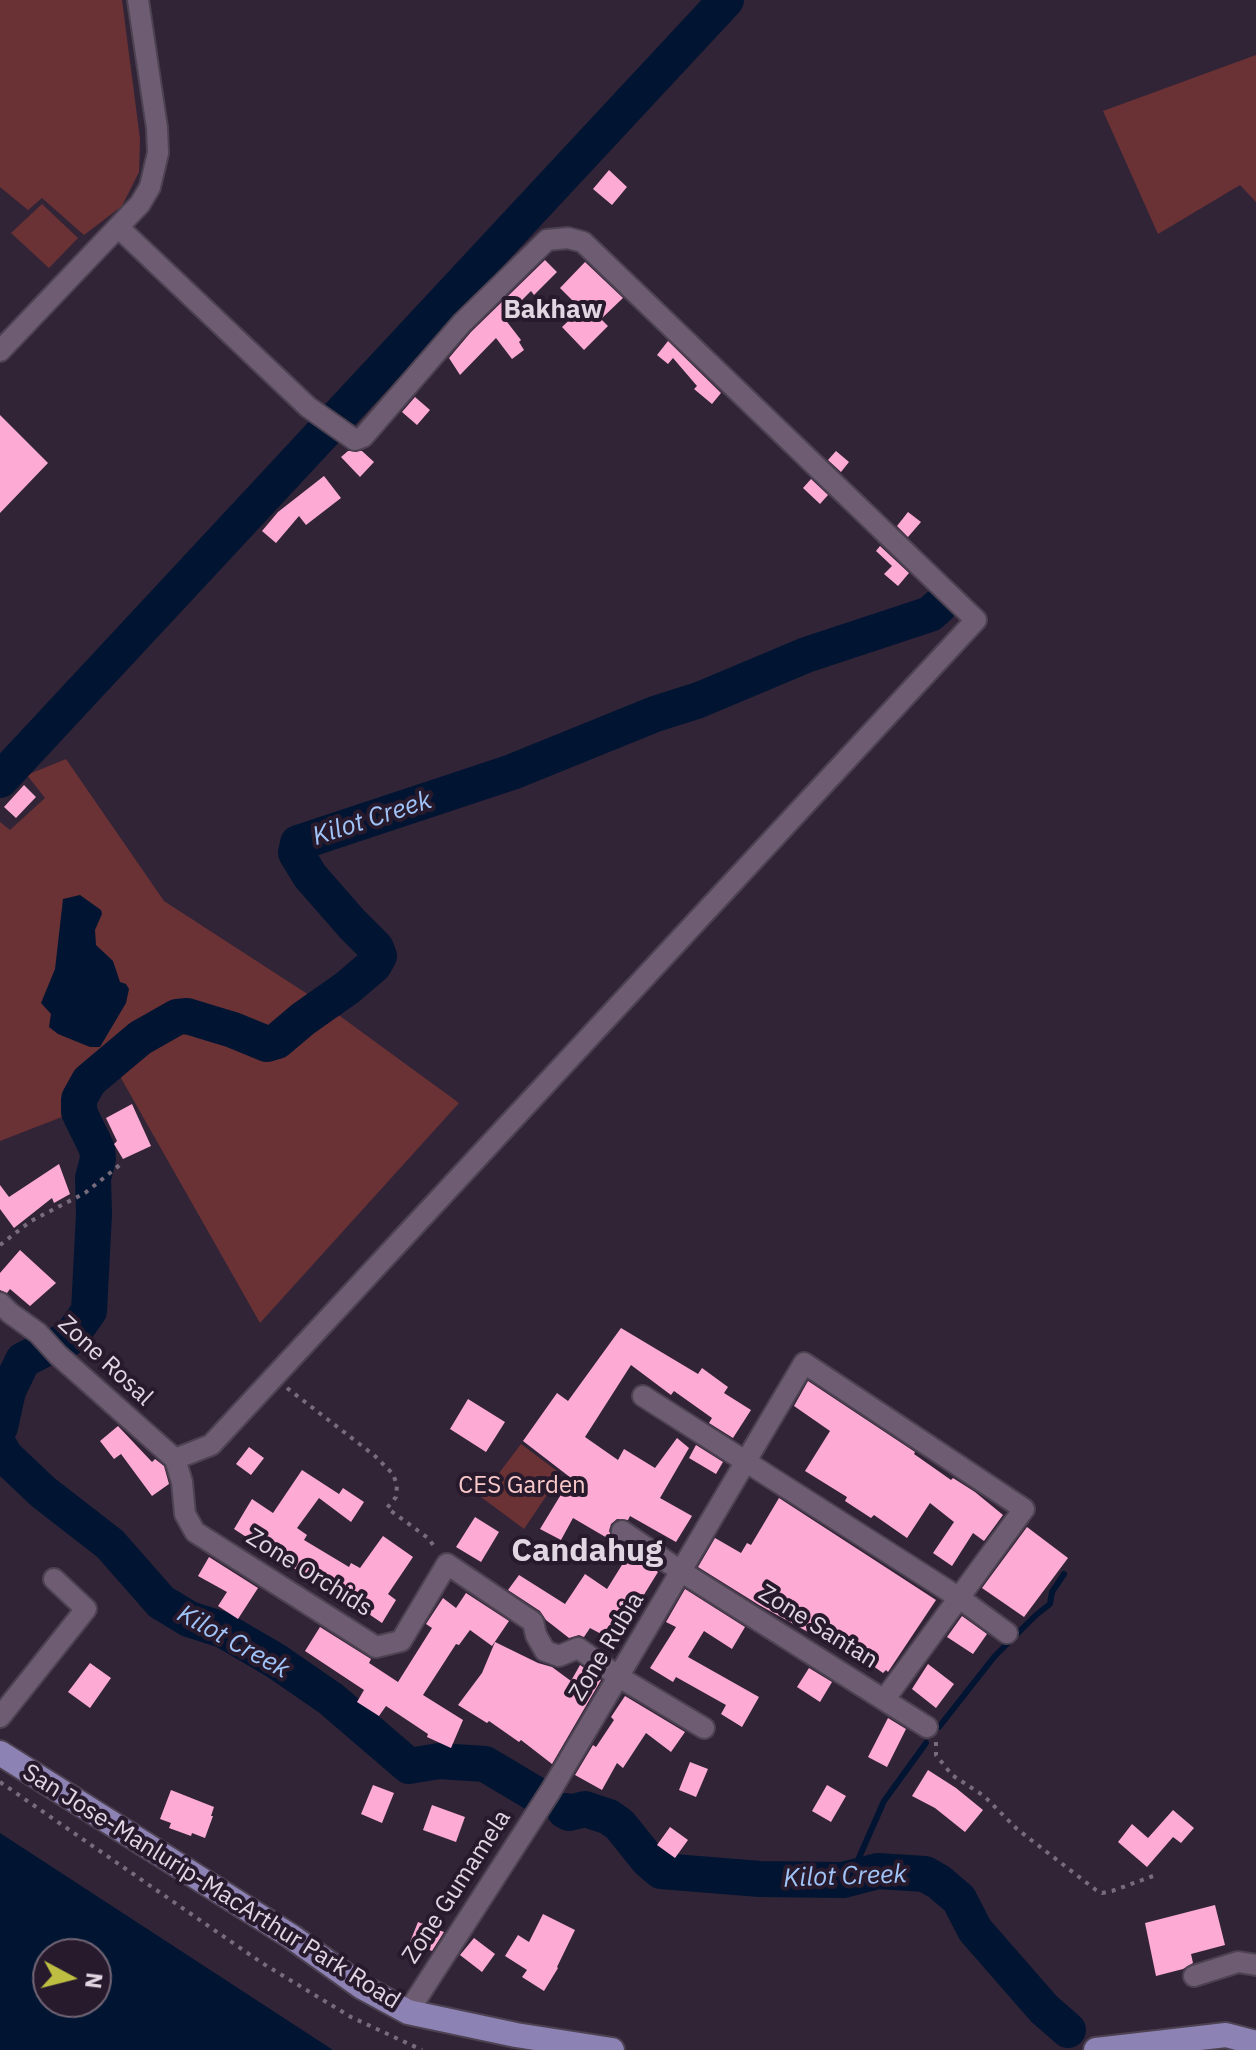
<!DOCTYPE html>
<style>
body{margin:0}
#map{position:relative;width:1256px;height:2050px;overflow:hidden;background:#322437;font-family:"IBM Plex Sans",sans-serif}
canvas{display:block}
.north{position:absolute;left:32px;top:1938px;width:80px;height:80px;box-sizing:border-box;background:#281a2d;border:2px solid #726676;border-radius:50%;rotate:97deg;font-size:22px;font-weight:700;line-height:32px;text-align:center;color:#e0d7e3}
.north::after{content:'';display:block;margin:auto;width:28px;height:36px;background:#bebf42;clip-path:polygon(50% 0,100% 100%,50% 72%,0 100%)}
</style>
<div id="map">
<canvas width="1256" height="2050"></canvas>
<div class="north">N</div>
</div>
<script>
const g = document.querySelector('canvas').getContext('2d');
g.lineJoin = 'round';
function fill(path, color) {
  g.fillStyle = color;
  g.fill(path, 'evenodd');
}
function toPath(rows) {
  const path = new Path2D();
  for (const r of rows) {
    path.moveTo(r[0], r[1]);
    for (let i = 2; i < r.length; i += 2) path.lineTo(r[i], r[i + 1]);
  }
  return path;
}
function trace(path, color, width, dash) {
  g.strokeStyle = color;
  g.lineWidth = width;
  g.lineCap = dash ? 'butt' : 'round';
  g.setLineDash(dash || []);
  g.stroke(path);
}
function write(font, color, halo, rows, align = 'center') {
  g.font = font + ' "IBM Plex Sans",sans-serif';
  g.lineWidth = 8;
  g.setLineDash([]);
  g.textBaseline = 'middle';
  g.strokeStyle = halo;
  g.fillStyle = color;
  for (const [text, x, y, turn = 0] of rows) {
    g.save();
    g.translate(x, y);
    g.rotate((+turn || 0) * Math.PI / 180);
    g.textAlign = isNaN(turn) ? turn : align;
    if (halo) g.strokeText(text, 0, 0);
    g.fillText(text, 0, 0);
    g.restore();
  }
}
fill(toPath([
 [0,0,122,0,140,139,139,172,122,206,84,235,42,198,28,210,0,187],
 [1256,55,1256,202,1240,185,1158,234,1103,111],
 [42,204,78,238,49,268,11,233],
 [66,759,164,901,312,997,271,1029,183,1003,171,1006,126,1034,82,1071,64,1093,67,1115,0,1141,0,822,10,830,45,798,27,775],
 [333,1011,459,1103,260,1323,117,1071,147,1047,186,1025,266,1056,282,1052],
 [521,1444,561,1474,524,1529,481,1497]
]), '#6a3235');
fill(toPath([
 [80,895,101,910,102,914,95,930,96,945,113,961,120,982,126,984,129,989,126,1003,100,1047,90,1047,58,1034,49,1027,51,1014,41,1003,55,969,63,899],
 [0,1833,333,2050,0,2050],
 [96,1954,96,2002,48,2002,48,1954]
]), '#011532');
trace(toPath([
 [939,1727,994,1657,1036,1615,1050,1604,1052,1592,1064,1574],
 [850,1878,884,1801,926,1743]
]), '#011532', 6);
trace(toPath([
 [0,780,726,0],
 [60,1343,70,1338,89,1311,94,1214,93,1178,98,1159,97,1149,79,1112,79,1099,89,1081,140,1038,177,1017,187,1016,233,1030,267,1044,277,1041,303,1019,347,988,374,965,379,956,376,948,352,924,310,876,296,853,298,843,512,772,655,714,699,700,806,655,930,614,939,606],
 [0,1427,8,1391,23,1360,41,1351],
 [0,1447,5,1456,43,1492,110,1544,161,1602,189,1619,223,1630,276,1661,331,1699,409,1766,439,1761,485,1764,537,1795],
 [565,1811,569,1813,585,1809,609,1817,620,1825,648,1860,661,1871,760,1879,843,1880,878,1871,925,1874,939,1882,959,1899,975,1930,1044,2009,1068,2030]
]), '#011532', 36);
fill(toPath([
 [609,170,627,187,612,205,593,189],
 [545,260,557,272,534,295,531,291,504,318,521,340,519,342,524,350,512,359,496,338,460,375,449,358,471,332],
 [585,262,623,298,601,319,608,326,584,350,562,327,581,309,560,288],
 [668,341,721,393,712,404,694,389,697,386,673,358,668,364,657,355],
 [415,397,430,410,417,425,402,412],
 [0,415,48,463,0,513],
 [348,451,362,451,374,462,360,477,341,457],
 [836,451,849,462,841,472,828,460],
 [324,476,341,498,306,525,299,516,276,543,262,531,278,512],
 [811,479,828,495,820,504,803,488],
 [908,512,921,522,908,537,897,526],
 [880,546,909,573,898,586,884,574,892,566,876,551],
 [24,785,36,797,16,818,4,807],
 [132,1104,151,1146,123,1159,114,1144,117,1141,106,1118],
 [59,1164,70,1194,54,1203,52,1198,14,1228,0,1209,0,1185,9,1197],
 [20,1250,56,1283,30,1306,10,1289,7,1293,0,1290,0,1273],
 [621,1328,698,1374,702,1368,728,1387,724,1393,751,1410,733,1438,709,1423,712,1418,674,1391,671,1395,631,1365,585,1437,618,1460,624,1449,655,1468,677,1438,689,1448,660,1498,692,1516,676,1542,630,1516,628,1520,617,1519,611,1524,609,1531,614,1542,573,1518,561,1540,540,1529,571,1478,523,1441,557,1393,568,1401],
 [808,1381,915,1452,914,1454,951,1480,953,1478,975,1492,1003,1515,984,1541,973,1533,952,1566,933,1553,954,1522,930,1503,907,1538,874,1515,871,1518,845,1501,847,1497,805,1471,830,1431,794,1406],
 [468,1399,505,1422,486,1452,450,1429],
 [118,1426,152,1462,155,1459,164,1466,169,1484,152,1496,121,1454,114,1459,100,1441],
 [696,1445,723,1462,716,1474,689,1458],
 [249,1447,264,1458,251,1475,236,1464],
 [302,1470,339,1494,343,1488,364,1502,351,1522,319,1498,297,1528,307,1535,304,1540,349,1567,351,1563,360,1568,383,1536,413,1557,388,1594,396,1600,382,1623,357,1606,355,1610,331,1595,332,1593,234,1529,252,1499,273,1513],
 [779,1498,936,1600,888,1672,886,1670,883,1673,859,1656,864,1648,825,1629,819,1638,759,1605,698,1567,715,1538,741,1553,747,1543,751,1545],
 [475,1517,499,1532,481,1562,456,1547],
 [1027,1527,1068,1558,1024,1617,982,1588],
 [630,1552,658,1572,637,1606,641,1609,620,1644,590,1628,584,1637,579,1635,569,1638,546,1620,540,1611,508,1590,519,1575,565,1604,585,1574,607,1589],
 [209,1557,258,1588,238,1619,218,1606,227,1592,198,1576],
 [685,1589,745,1627,732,1649,704,1631,688,1657,759,1697,742,1727,721,1714,726,1705,676,1677,673,1682,650,1668,676,1627,666,1622],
 [466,1593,509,1621,492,1646,470,1630,459,1645,456,1644,423,1695,463,1720,451,1748,427,1737,428,1734,386,1706,379,1716,357,1702,364,1690,305,1651,320,1627,371,1659,369,1663,398,1682,432,1628,426,1624,443,1598,456,1608],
 [962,1616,987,1634,973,1654,947,1637],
 [495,1642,538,1663,552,1667,571,1681,580,1665,601,1680,552,1764,521,1740,519,1742,489,1721,487,1723,458,1705,482,1673],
 [90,1663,111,1678,90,1708,68,1692],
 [928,1664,954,1684,936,1708,912,1689],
 [809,1668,832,1682,820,1702,797,1687],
 [625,1696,685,1732,671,1752,646,1733,623,1768,617,1763,602,1790,575,1775,593,1745,596,1747,614,1720,611,1717],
 [888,1718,906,1729,887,1767,868,1757],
 [690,1762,708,1769,696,1797,679,1790],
 [928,1770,956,1788,983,1810,965,1832,935,1808,912,1796],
 [373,1785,394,1793,382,1823,361,1814],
 [827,1785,846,1796,831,1822,812,1811],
 [171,1790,214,1807,211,1816,213,1816,205,1838,192,1833,191,1836,169,1828,171,1823,160,1819],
 [432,1805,465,1817,456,1842,423,1830],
 [1173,1810,1194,1828,1181,1843,1173,1837,1147,1867,1118,1842,1132,1824,1148,1838],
 [670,1827,688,1840,675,1858,657,1845],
 [1215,1905,1225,1945,1191,1954,1193,1963,1183,1969,1156,1976,1145,1923],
 [543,1914,575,1930,557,1967,558,1968,544,1991,522,1977,527,1970,505,1956,518,1935,529,1942],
 [418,1922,444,1932,432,1951,410,1942],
 [474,1938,495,1954,482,1972,460,1955]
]), '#fdabd4');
const minor = toPath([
 [118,227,308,407,355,440,363,437,462,323,547,240,568,238,583,242,976,620,211,1445,175,1459],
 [0,351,140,204,150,187,158,153,157,128,138,0],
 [0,1303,10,1313,38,1333,58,1355,175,1459],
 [643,1396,958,1597,1007,1633],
 [175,1459,182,1482,185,1514,195,1532,376,1647,401,1641,447,1564,533,1622,536,1635,545,1651,559,1656,578,1648,619,1677,704,1728],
 [622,1531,682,1572,927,1727],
 [0,1717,86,1609,54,1579],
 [1194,1976,1238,1962,1256,1965],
 [408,2012,550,1792,804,1363,1024,1509,884,1700]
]);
const major = toPath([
 [0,1753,292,1937,362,1987,408,2012,516,2035,612,2050],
 [1096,2050,1226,2035,1256,2043]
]);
trace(minor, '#4d4251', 24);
trace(major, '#4d4251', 28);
trace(toPath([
 [0,1245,31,1221,85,1193,121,1164],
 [287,1388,375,1456,393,1474,397,1485,396,1497,387,1508,428,1538,436,1549],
 [936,1742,936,1755,952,1775,984,1796,1017,1829,1096,1890,1102,1893,1112,1891,1153,1876],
 [0,1782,262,1963,351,2017,422,2050]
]), '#786c7c', 4, [4, 6]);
trace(minor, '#6d5c72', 20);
trace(major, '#8d82b4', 24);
write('24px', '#e0d7e3', '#281a2d', [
 ["Zone Rosal",105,1361,43],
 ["Zone Orchids",309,1573,32],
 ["Zone Santan",818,1627,32],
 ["Zone Rubia",607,1647,-59],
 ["San Jose-Manlurip-MacArthur Park Road",211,1887,32],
 ["Zone Gumamela",457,1887,-57]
]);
write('24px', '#f9c8c8', '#281a2d', [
 ["CES Garden",522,1486]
]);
write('bold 26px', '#e0d7e3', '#281a2d', [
 ["Bakhaw",553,310]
]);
write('italic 26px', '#a0c4f8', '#281a2d', [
 ["Kilot Creek",372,819,-18],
 ["Kilot Creek",233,1642,29],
 ["Kilot Creek",845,1877,-2]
]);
write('bold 32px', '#e0d7e3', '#281a2d', [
 ["Candahug",587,1552]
]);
</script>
